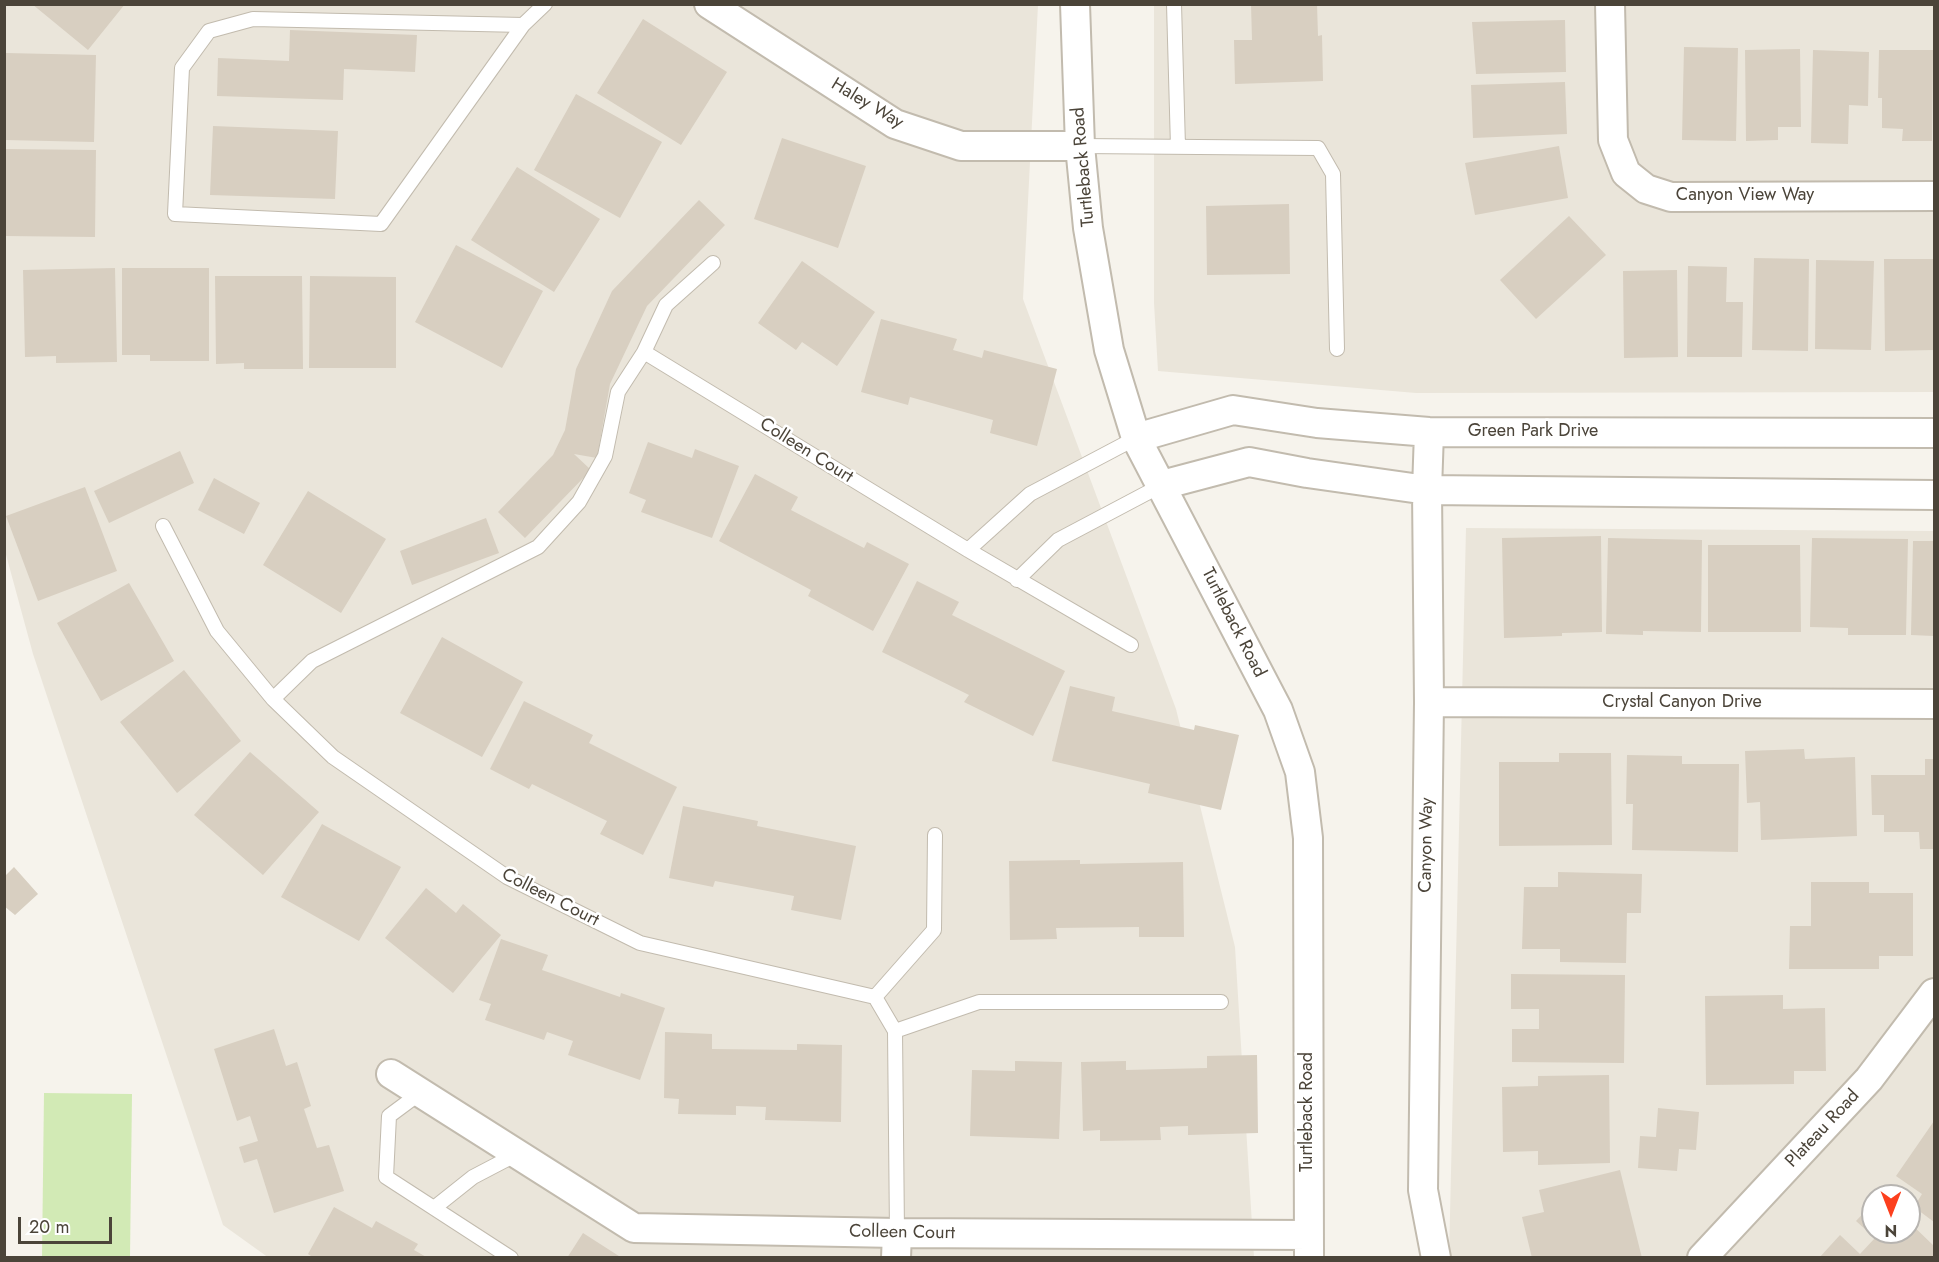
<!DOCTYPE html>
<style>
body{margin:0}
#map{position:relative;width:1939px;height:1262px;overflow:hidden;background:#f6f3ec;font-family:Jost,sans-serif}
canvas{display:block}
.frame{position:absolute;inset:0;border:6px solid #4b4439;pointer-events:none}
.north{position:absolute;left:1861px;top:1184px;width:60px;height:60px;box-sizing:border-box;background:#fff;border:2px solid #b7b4b0;border-radius:50%;rotate:180deg;font-size:16px;font-weight:700;line-height:24px;text-align:center;color:#4b4439}
.north::after{content:'';display:block;margin:auto;width:21px;height:27px;background:#fc3f1d;clip-path:polygon(50% 0,100% 100%,50% 72%,0 100%)}
.scale{position:absolute;left:18px;top:1217px;width:94px;height:27px;box-sizing:border-box;border:3px solid #4b4439;border-top:0;padding-left:8px;font-size:18px;line-height:21px;white-space:nowrap;color:#4b4439;-webkit-text-stroke:4px #fff;paint-order:stroke}
</style>
<div id="map">
<canvas width="1939" height="1262"></canvas>
<div class="frame"></div>
<div class="north">N</div>
<div class="scale">20 m</div>
</div>
<script>
const g = document.querySelector('canvas').getContext('2d');
g.lineJoin = 'round';
function fill(path, color) {
  g.fillStyle = color;
  g.fill(path, 'evenodd');
}
function toPath(rows) {
  const path = new Path2D();
  for (const r of rows) {
    path.moveTo(r[0], r[1]);
    for (let i = 2; i < r.length; i += 2) path.lineTo(r[i], r[i + 1]);
  }
  return path;
}
function trace(path, color, width, dash) {
  g.strokeStyle = color;
  g.lineWidth = width;
  g.lineCap = dash ? 'butt' : 'round';
  g.setLineDash(dash || []);
  g.stroke(path);
}
function write(font, color, halo, rows, align = 'center') {
  g.font = font + ' Jost,sans-serif';
  g.lineWidth = 5;
  g.setLineDash([]);
  g.textBaseline = 'middle';
  g.strokeStyle = halo;
  g.fillStyle = color;
  for (const [text, x, y, turn = 0] of rows) {
    g.save();
    g.translate(x, y);
    g.rotate((+turn || 0) * Math.PI / 180);
    g.textAlign = isNaN(turn) ? turn : align;
    if (halo) g.strokeText(text, 0, 0);
    g.fillText(text, 0, 0);
    g.restore();
  }
}
fill(toPath([
 [4,5,1038,5,1023,299,1176,709,1235,947,1254,1257,269,1258,223,1225,33,654,5,551],
 [1154,5,1934,5,1934,392,1416,393,1158,371,1154,303],
 [1466,528,1934,531,1934,1257,1449,1258],
 [1873,1196,1909,1196,1909,1232,1873,1232]
]), '#eae5da');
fill(toPath([
 [44,1093,132,1094,130,1257,42,1257]
]), '#d2eab5');
fill(toPath([
 [32,4,125,4,88,50],
 [1251,4,1317,4,1318,36,1322,35,1323,81,1235,84,1234,40,1252,40],
 [643,19,727,72,681,145,597,93],
 [1565,20,1566,72,1476,74,1472,22],
 [290,30,417,35,415,72,344,69,343,100,217,96,218,58,289,61],
 [1684,47,1738,48,1736,141,1682,140],
 [1800,49,1801,127,1778,127,1778,140,1746,141,1745,50],
 [1813,50,1869,52,1868,106,1849,105,1848,144,1811,143],
 [1879,50,1933,50,1932,141,1902,141,1903,129,1882,128,1882,98,1878,98],
 [6,53,96,55,94,142,5,140],
 [1565,82,1567,134,1473,138,1471,85],
 [576,94,662,142,620,218,534,170],
 [213,126,338,131,335,199,210,195],
 [782,138,866,166,838,248,754,219],
 [1559,146,1568,198,1475,215,1465,163],
 [6,149,96,150,95,237,5,236],
 [517,167,600,219,554,292,471,240],
 [699,200,725,225,647,306,610,384,597,458,574,454,591,470,525,538,498,512,553,455,565,430,576,369,612,291],
 [1289,204,1290,274,1207,275,1206,206],
 [1569,216,1606,255,1536,319,1500,280],
 [456,245,543,291,502,368,415,322],
 [1754,258,1809,259,1808,351,1752,350],
 [1884,259,1934,259,1934,350,1885,351],
 [1816,260,1874,261,1871,350,1815,349],
 [802,261,875,312,837,366,802,342,796,350,758,323],
 [1688,266,1727,267,1726,302,1743,302,1742,357,1687,357],
 [115,268,117,362,56,363,56,356,25,357,23,270],
 [122,268,209,268,209,361,150,361,150,355,122,355],
 [1677,270,1678,357,1624,358,1623,271],
 [215,276,302,276,303,369,244,369,244,363,216,364],
 [310,276,396,277,396,368,309,368],
 [881,319,957,339,953,350,982,358,984,350,1057,369,1037,446,990,433,993,420,910,397,908,405,861,392],
 [648,442,692,458,695,449,739,466,712,538,641,512,646,500,629,493],
 [180,451,194,483,109,523,94,491],
 [755,474,798,497,791,510,864,548,867,542,909,564,873,631,808,596,811,590,719,541],
 [214,478,260,503,244,534,198,510],
 [85,487,117,571,38,601,6,516],
 [308,491,386,539,341,613,263,565],
 [486,518,499,553,412,585,400,551],
 [1601,536,1602,632,1562,633,1562,636,1504,638,1502,538],
 [1608,538,1702,540,1701,632,1643,631,1643,635,1606,634],
 [1812,538,1908,539,1906,635,1848,635,1848,628,1810,627],
 [1913,541,1934,541,1934,636,1911,635],
 [1708,545,1800,545,1801,632,1708,632],
 [917,581,959,602,952,615,1065,671,1033,736,964,702,969,695,882,652],
 [129,583,174,661,101,701,57,623],
 [442,637,523,682,482,757,400,713],
 [184,670,241,741,177,793,120,722],
 [1070,686,1115,697,1112,711,1194,730,1195,725,1239,735,1221,810,1148,793,1150,784,1052,761],
 [524,701,593,735,589,743,677,787,643,855,600,834,607,821,532,784,529,789,490,769],
 [1804,749,1805,759,1855,757,1857,836,1761,840,1760,802,1747,803,1745,751],
 [250,752,319,812,263,875,194,815],
 [1559,753,1611,753,1612,845,1499,846,1499,762,1559,762],
 [1627,755,1682,756,1682,764,1739,764,1738,852,1632,850,1633,804,1626,804],
 [1925,759,1934,759,1934,849,1920,849,1919,832,1884,832,1884,815,1872,815,1871,775,1925,775],
 [683,806,758,821,757,826,856,846,841,920,791,910,794,896,715,881,713,887,669,878],
 [322,824,401,867,359,941,281,897],
 [1080,860,1080,864,1183,862,1184,937,1139,937,1139,927,1056,928,1057,939,1010,940,1009,861],
 [14,867,38,894,15,915,4,906,4,877],
 [1558,872,1642,874,1641,913,1627,913,1626,963,1560,962,1560,949,1522,949,1524,887,1558,887],
 [1811,882,1869,882,1869,893,1913,893,1913,956,1879,956,1879,969,1789,969,1790,926,1811,926],
 [426,888,456,913,463,904,501,935,453,993,385,938],
 [501,939,548,955,542,970,620,997,621,993,665,1008,640,1080,568,1055,573,1041,547,1032,544,1040,485,1020,491,1004,479,1000],
 [1511,974,1625,975,1624,1063,1512,1062,1512,1029,1539,1029,1539,1009,1511,1009],
 [1783,995,1783,1009,1825,1008,1826,1071,1794,1071,1794,1084,1706,1085,1705,996],
 [274,1029,286,1066,297,1062,311,1106,304,1109,317,1148,329,1145,344,1191,274,1213,257,1159,244,1163,239,1147,258,1141,250,1116,237,1121,214,1049],
 [665,1032,712,1034,712,1049,797,1050,797,1044,842,1045,841,1122,765,1120,766,1107,736,1106,736,1115,678,1114,679,1099,664,1098],
 [1257,1055,1258,1133,1188,1135,1188,1126,1160,1127,1161,1140,1100,1141,1100,1130,1083,1131,1081,1062,1126,1061,1126,1070,1207,1068,1207,1056],
 [1015,1061,1062,1062,1059,1139,970,1136,972,1070,1015,1071],
 [1609,1075,1610,1163,1538,1165,1538,1151,1503,1152,1502,1087,1538,1086,1538,1076],
 [1658,1108,1699,1112,1696,1150,1679,1149,1677,1171,1638,1168,1640,1136,1656,1137],
 [1934,1121,1934,1222,1914,1207,1922,1194,1896,1176],
 [1620,1170,1642,1258,1532,1258,1522,1217,1544,1212,1539,1190],
 [1873,1203,1873,1232,1909,1232,1909,1222,1934,1246,1934,1258,1819,1258,1840,1235,1860,1254,1875,1238,1856,1221],
 [334,1207,372,1228,376,1221,418,1244,414,1250,428,1258,314,1258,308,1254],
 [583,1233,622,1258,567,1258]
]), '#d8cfc1');
const service = toPath([
 [1174,4,1178,147],
 [523,25,253,19,209,31,182,68,175,214,381,224,523,25,545,4],
 [1080,146,1318,148,1333,174,1337,349],
 [644,352,968,550,1131,645],
 [163,526,217,631,273,699,333,757,507,877,640,943,875,997,895,1031,979,1002,1221,1002],
 [968,550,1030,494,1136,438],
 [1017,580,1058,540,1162,485],
 [273,699,312,661,538,547,579,502,605,456,618,392,644,352,666,305,713,263],
 [875,997,934,930,935,835],
 [895,1031,897,1233],
 [420,1093,389,1116,386,1177,511,1258],
 [434,1208,473,1177,517,1154]
]);
const minor = toPath([
 [709,4,895,124,961,146,1080,146],
 [1075,4,1080,146,1088,228,1109,350,1136,438,1278,710,1300,772,1308,838,1309,1258],
 [1610,4,1613,140,1626,173,1646,189,1671,197,1934,196],
 [1429,432,1427,490,1429,702,1423,1190,1436,1258],
 [1136,438,1233,410,1317,423,1429,432,1934,433],
 [1162,485,1249,462,1307,473,1427,490,1934,495],
 [1429,702,1934,704],
 [391,1074,634,1228,897,1233,1309,1235],
 [896,1258,897,1233],
 [1702,1258,1869,1079,1934,993]
]);
trace(service, '#c2bbae', 16);
trace(minor, '#c2bbae', 32);
trace(service, '#fff', 14);
trace(minor, '#fff', 28);
write('18px', '#4b4439', '#fff', [
 ["Haley Way",867,104,31],
 ["Turtleback Road",1084,167,-95],
 ["Canyon View Way",1745,196],
 ["Green Park Drive",1533,432],
 ["Colleen Court",806,451,32],
 ["Turtleback Road",1233,623,63],
 ["Crystal Canyon Drive",1682,703],
 ["Canyon Way",1427,845,-89],
 ["Colleen Court",550,898,27],
 ["Turtleback Road",1308,1112,-90],
 ["Plateau Road",1823,1129,-47],
 ["Colleen Court",902,1233,1]
]);
</script>
